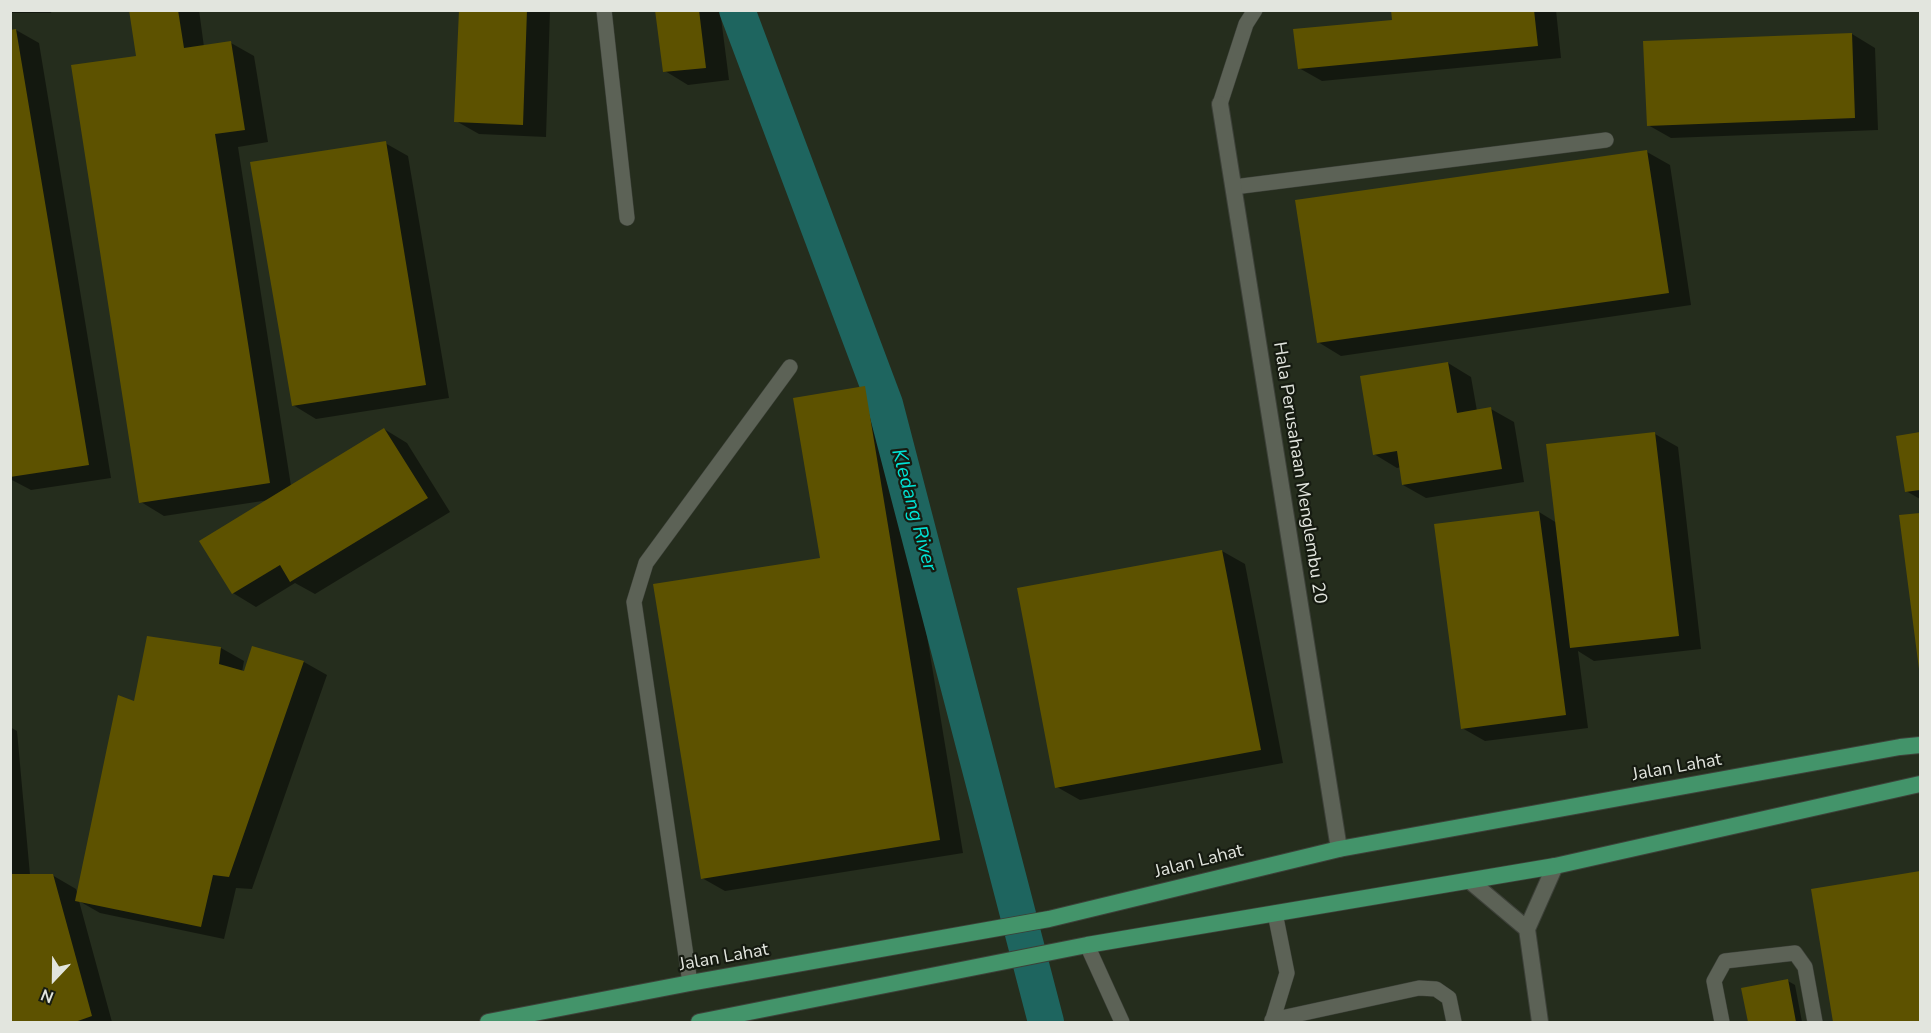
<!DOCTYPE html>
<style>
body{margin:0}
#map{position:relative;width:1931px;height:1033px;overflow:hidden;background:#1f241a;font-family:"Nunito Sans",sans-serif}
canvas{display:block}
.frame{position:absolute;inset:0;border:12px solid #e2e5de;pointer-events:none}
.north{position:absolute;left:24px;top:949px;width:60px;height:60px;-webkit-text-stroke:4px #161b11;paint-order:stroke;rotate:202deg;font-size:16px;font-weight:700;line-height:24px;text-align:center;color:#e2e5de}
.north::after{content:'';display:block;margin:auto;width:21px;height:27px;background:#e2e5de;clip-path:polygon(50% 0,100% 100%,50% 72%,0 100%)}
</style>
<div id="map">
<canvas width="1931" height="1033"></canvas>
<div class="frame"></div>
<div class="north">N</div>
</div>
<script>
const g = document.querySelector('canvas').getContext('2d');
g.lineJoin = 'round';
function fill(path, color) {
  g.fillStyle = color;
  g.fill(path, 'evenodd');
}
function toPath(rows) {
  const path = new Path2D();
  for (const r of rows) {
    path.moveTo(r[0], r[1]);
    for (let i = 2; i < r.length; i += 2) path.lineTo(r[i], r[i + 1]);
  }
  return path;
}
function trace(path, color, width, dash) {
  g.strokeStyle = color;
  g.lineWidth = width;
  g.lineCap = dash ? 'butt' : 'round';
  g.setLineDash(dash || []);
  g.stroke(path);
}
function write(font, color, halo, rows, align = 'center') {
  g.font = font + ' "Nunito Sans",sans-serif';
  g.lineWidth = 4.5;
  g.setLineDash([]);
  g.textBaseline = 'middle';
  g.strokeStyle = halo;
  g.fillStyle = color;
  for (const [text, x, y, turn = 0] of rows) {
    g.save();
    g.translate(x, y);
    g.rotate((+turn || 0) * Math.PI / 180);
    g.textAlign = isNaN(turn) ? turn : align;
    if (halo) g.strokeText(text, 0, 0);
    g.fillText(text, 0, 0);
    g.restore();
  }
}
fill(toPath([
 [10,11,1920,11,1920,1022,11,1022]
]), '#252d1d');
fill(toPath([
 [10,10,52,10,51,13,10,13],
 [130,10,199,10,204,47,231,43,254,56,268,142,238,147,291,486,384,429,407,443,450,512,315,594,295,583,256,607,233,593,201,541,269,500,164,516,141,502,138,57],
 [460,10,550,10,546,137,479,134,456,121],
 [657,10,720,10,729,80,688,85,665,71],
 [1393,10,1556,10,1561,58,1322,81,1299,68,1394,21],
 [16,30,39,43,111,478,31,490,10,479,10,31],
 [1852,34,1875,48,1878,130,1671,138,1648,125],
 [385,143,408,156,449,398,316,419,293,405],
 [1647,152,1670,165,1691,305,1341,356,1318,342],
 [1448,363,1471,377,1477,411,1491,409,1514,422,1524,482,1426,498,1403,485,1401,467,1397,468,1374,454],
 [865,388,888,401,963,853,725,891,702,878,821,559],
 [1655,434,1678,447,1701,649,1594,661,1578,651,1588,728,1485,741,1462,728,1539,512,1557,523],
 [1920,434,1920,499,1906,491,1897,437],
 [1920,514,1920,669,1900,517],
 [1222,551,1245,564,1283,763,1080,800,1057,787],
 [221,648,244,661,242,672,245,672,253,648,304,662,327,675,252,889,236,888,224,939,100,913,79,901,112,1022,10,1022,10,727,17,731,30,875,52,875,76,889,78,896,135,703],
 [1920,872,1920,1022,1835,1022,1813,890],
 [1788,981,1795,985,1802,1022,1749,1022,1743,989]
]), '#0007');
trace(toPath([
 [737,10,885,404,1046,1022]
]), '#1e655f', 36);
fill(toPath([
 [129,10,178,10,184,48,231,41,245,130,215,134,270,483,139,503,71,65,136,56],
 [459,10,527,10,523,125,454,122],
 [655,10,699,10,706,68,663,72],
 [1391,10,1534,10,1538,46,1298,69,1293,29,1392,20],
 [16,29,89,465,10,477,10,30],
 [1852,33,1855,118,1647,126,1643,41],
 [386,141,426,385,292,406,250,162],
 [1647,150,1669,293,1317,343,1295,200],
 [1448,362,1457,413,1491,407,1502,469,1402,485,1397,451,1373,455,1360,376],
 [865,386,940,840,701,879,653,584,820,558,793,398],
 [384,428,428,498,290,582,280,565,232,594,199,541],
 [1655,432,1679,636,1570,648,1546,444],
 [1920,432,1920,490,1905,492,1896,436],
 [1539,511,1566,715,1461,729,1434,524],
 [1920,513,1920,669,1919,669,1899,515],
 [1222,550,1261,750,1055,788,1017,588],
 [147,636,221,647,219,664,244,671,252,646,304,661,229,877,213,875,201,927,75,901,118,695,134,701],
 [1920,871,1920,1022,1833,1022,1811,889],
 [10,874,53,874,92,1016,75,1022,10,1022],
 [1788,979,1796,1022,1748,1022,1741,988]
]), '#5d5200');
const service = toPath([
 [604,10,627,218],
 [1220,104,1246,24,1255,10],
 [1234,187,1606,140],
 [1087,945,1122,1022],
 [690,983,634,602,646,563,790,367],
 [1272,1020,1419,988,1436,989,1449,998,1454,1022],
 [1272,1022,1287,973,1275,913],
 [1722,1022,1714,981,1725,961,1795,953,1805,967,1815,1022]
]);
const minor = toPath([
 [1220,104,1339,849]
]);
const tertiary = toPath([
 [1470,881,1527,929],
 [1540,1022,1527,929,1555,866]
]);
const primary = toPath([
 [488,1022,690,983,1049,919,1339,849,1900,747,1920,745],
 [699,1022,1087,945,1555,866,1920,784]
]);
trace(service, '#3d4139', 16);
trace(minor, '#3d4139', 18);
trace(tertiary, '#3d4139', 18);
trace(primary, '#3d4139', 18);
trace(service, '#5c6256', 15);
trace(minor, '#5c6256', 16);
trace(tertiary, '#5c6256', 16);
trace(primary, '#43946a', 16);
write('18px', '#e2e5de', '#161b11', [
 ["Hala Perusahaan Menglembu 20",1299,473,81],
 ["Jalan Lahat",1677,768,-10],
 ["Jalan Lahat",1199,862,-14],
 ["Jalan Lahat",724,958,-10]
]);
write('italic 20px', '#00e5d7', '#161b11', [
 ["Kledang River",913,510,75]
]);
</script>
